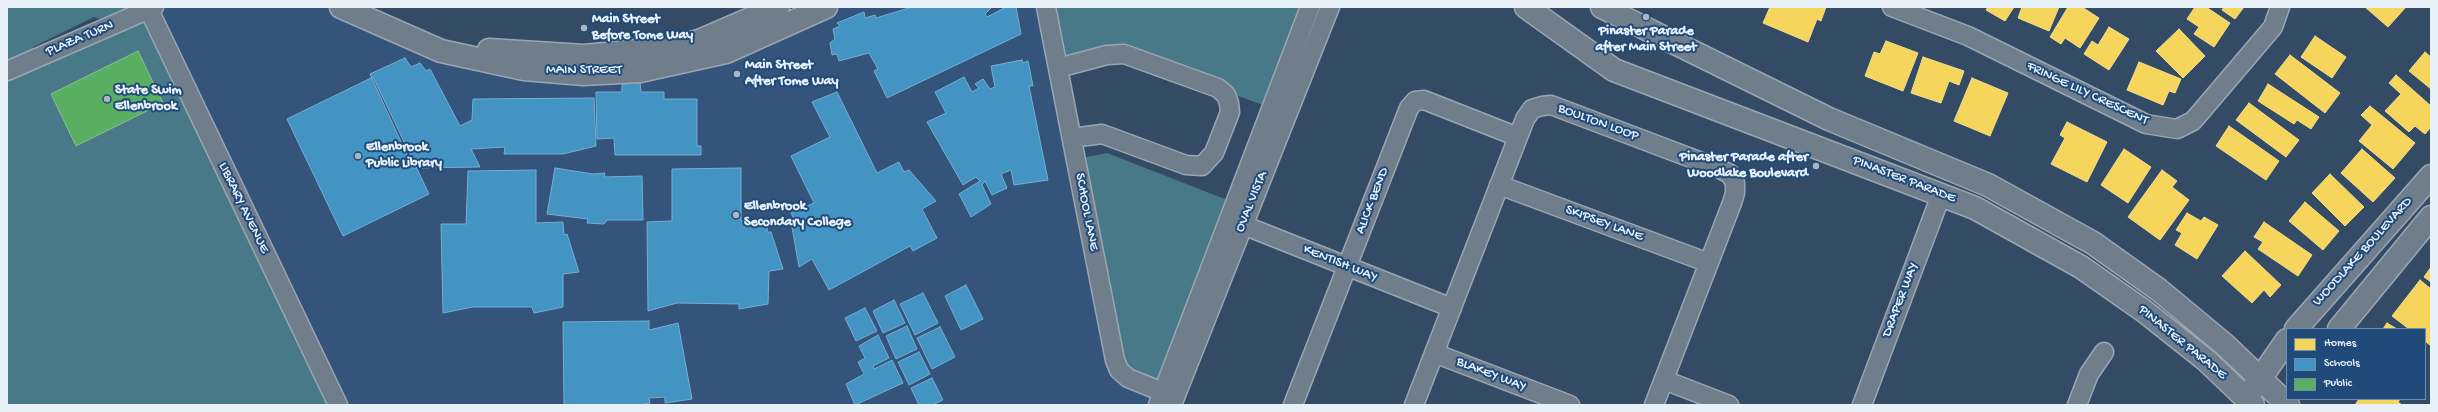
<!DOCTYPE html>
<style>
body{margin:0}
#map{position:relative;width:2438px;height:412px;overflow:hidden;background:#344b65;font-family:"Gochi Hand",sans-serif}
canvas{display:block}
.frame{position:absolute;inset:0;border:8px solid #e8f1f8;pointer-events:none}
.legend{position:absolute;left:2286px;top:328px;width:140px;height:72px;box-sizing:border-box;background:#1f4a7a;border:1px solid #6f8dac;margin:0;padding:5px 7px;list-style:none;font-size:12px;color:#e8f1f8}
.legend li{display:flex;align-items:center;gap:8px;height:20px}
.legend b{width:20px;border:1px solid #6f8dac}
</style>
<div id="map">
<canvas width="2438" height="412"></canvas>
<div class="frame"></div>
<ul class="legend">
<li><b style="height:11px;background:#f6d55c"></b>Homes</li>
<li><b style="height:11px;background:#4393c3"></b>Schools</li>
<li><b style="height:11px;background:#5aae61"></b>Public</li>
</ul>
</div>
<script>
const g = document.querySelector('canvas').getContext('2d');
g.lineJoin = 'round';
function fill(path, color) {
  g.fillStyle = color;
  g.fill(path, 'evenodd');
}
function toPath(rows) {
  const path = new Path2D();
  for (const r of rows) {
    path.moveTo(r[0], r[1]);
    for (let i = 2; i < r.length; i += 2) path.lineTo(r[i], r[i + 1]);
  }
  return path;
}
function trace(path, color, width, dash) {
  g.strokeStyle = color;
  g.lineWidth = width;
  g.lineCap = dash ? 'butt' : 'round';
  g.setLineDash(dash || []);
  g.stroke(path);
}
function write(font, color, halo, rows, align = 'center') {
  g.font = font + ' "Gochi Hand",sans-serif';
  g.lineWidth = 4;
  g.setLineDash([]);
  g.textBaseline = 'middle';
  g.strokeStyle = halo;
  g.fillStyle = color;
  for (const [text, x, y, turn = 0] of rows) {
    g.save();
    g.translate(x, y);
    g.rotate((+turn || 0) * Math.PI / 180);
    g.textAlign = isNaN(turn) ? turn : align;
    if (halo) g.strokeText(text, 0, 0);
    g.fillText(text, 0, 0);
    g.restore();
  }
}
fill(toPath([
 [154,7,359,7,480,51,675,53,802,7,1046,7,1115,360,1161,392,1158,405,338,405]
]), '#35547b');
fill(toPath([
 [7,7,131,7,103,20,94,17,33,47,30,56,7,66],
 [1046,7,1310,7,1271,108,1133,57,1058,68],
 [149,10,338,405,7,405,7,75],
 [1107,153,1235,203,1161,392,1128,378,1076,159]
]), '#487988');
const homes = toPath([
 [1770,7,1826,7,1821,21,1817,19,1808,42,1763,23,1770,7],
 [1988,7,2014,7,2005,21,1986,10,1988,7],
 [2022,7,2059,7,2049,31,2018,18,2022,7],
 [2068,7,2082,7,2099,18,2080,48,2065,38,2061,44,2050,37,2068,7],
 [2195,7,2206,7,2230,23,2214,47,2194,34,2199,27,2187,19,2195,7],
 [2224,7,2244,7,2235,19,2222,10,2224,7],
 [2365,7,2406,7,2388,27,2365,7],
 [2109,27,2129,39,2109,70,2084,54,2092,41,2098,45,2109,27],
 [2179,29,2205,56,2183,78,2156,51,2179,29],
 [2315,36,2346,57,2332,78,2301,57,2315,36],
 [1886,41,1918,53,1903,91,1865,76,1874,52,1880,54,1886,41],
 [2425,52,2431,57,2431,89,2409,71,2425,52],
 [2290,55,2340,93,2325,113,2275,74,2290,55],
 [1923,57,1964,71,1959,85,1949,81,1941,103,1911,93,1923,57],
 [2139,62,2181,79,2175,93,2169,91,2163,105,2127,90,2139,62],
 [2396,75,2431,106,2431,127,2425,134,2415,126,2409,132,2385,111,2401,94,2389,83,2396,75],
 [1972,78,2008,93,1990,136,1954,121,1972,78],
 [2268,84,2319,117,2311,129,2297,120,2294,124,2258,101,2268,84],
 [2249,103,2299,140,2286,157,2236,120,2249,103],
 [2370,106,2415,143,2393,169,2359,141,2372,125,2361,115,2370,106],
 [2067,122,2107,142,2087,182,2051,164,2065,138,2060,135,2067,122],
 [2229,126,2279,161,2266,180,2216,146,2229,126],
 [2124,149,2151,167,2128,203,2101,185,2124,149],
 [2362,149,2395,178,2373,202,2341,173,2362,149],
 [2162,170,2177,181,2172,187,2189,200,2160,240,2128,217,2162,170],
 [2330,174,2364,207,2345,226,2312,193,2330,174],
 [2305,202,2339,231,2323,250,2289,221,2305,202],
 [2187,213,2201,221,2204,217,2218,225,2197,259,2175,245,2182,233,2176,230,2187,213],
 [2264,222,2312,255,2298,276,2258,249,2263,242,2254,237,2264,222],
 [2245,251,2281,285,2270,297,2264,290,2252,303,2222,276,2245,251],
 [2431,267,2431,282,2424,277,2431,267],
 [2420,280,2431,289,2431,346,2425,341,2425,329,2409,329,2392,316,2420,280],
 [2387,323,2397,329,2383,329,2387,323],
 [2359,399,2400,399,2398,402,2402,405,2355,405,2359,399]
]);
fill(homes, '#f6d55c');
trace(homes, '#f2dd8b', 1);
const schools = toPath([
 [912,7,992,7,985,14,987,17,1006,7,1016,7,1021,34,887,98,874,71,878,69,869,53,839,61,837,54,832,55,830,43,835,39,833,29,840,26,837,23,864,12,865,18,875,15,876,18,912,7],
 [405,58,411,67,420,63,426,71,430,69,460,126,472,120,473,99,594,98,596,146,563,154,504,154,505,147,471,149,480,167,413,168,370,74,405,58],
 [1022,60,1023,63,1028,61,1033,86,1029,86,1048,180,1014,185,1011,170,1001,174,1007,188,992,195,985,181,982,185,991,204,971,217,959,194,980,181,976,177,963,185,927,122,946,113,935,92,964,77,972,92,979,88,975,84,983,79,990,89,995,87,991,66,1022,60],
 [373,77,429,194,343,236,287,119,373,77],
 [640,83,641,92,664,92,664,99,697,99,697,146,701,146,701,155,615,155,614,138,597,139,596,92,622,92,622,84,640,83],
 [837,92,877,173,899,162,904,172,909,170,936,201,922,209,937,238,913,251,910,246,829,290,812,259,799,267,792,227,796,223,791,213,814,203,791,156,830,137,812,102,837,92],
 [555,168,593,174,605,173,604,177,642,176,643,220,607,220,604,224,587,223,588,219,547,214,555,168],
 [741,168,741,221,768,221,767,232,771,232,783,269,769,271,768,304,739,309,739,304,677,303,648,311,647,222,672,221,672,169,741,168],
 [536,170,536,223,563,222,564,235,567,234,579,272,563,274,563,307,534,313,532,307,473,307,443,313,441,224,466,224,468,171,536,170],
 [966,285,983,319,961,330,945,296,966,285],
 [923,293,938,323,915,335,900,304,923,293],
 [894,300,905,323,883,333,873,311,894,300],
 [865,308,877,331,856,341,845,318,865,308],
 [649,321,649,330,678,323,692,399,665,403,665,397,649,398,650,403,639,405,564,405,563,322,649,321],
 [907,326,917,349,896,359,886,336,907,326],
 [940,327,955,357,932,369,917,338,940,327],
 [878,335,889,358,873,366,874,369,892,360,903,383,855,405,846,384,864,374,858,362,865,358,859,346,878,335],
 [919,352,930,374,909,385,898,362,919,352],
 [932,378,943,400,932,405,919,405,911,388,932,378]
]);
fill(schools, '#4393c3');
trace(schools, '#74afd3', 1);
const public = toPath([
 [138,51,163,103,76,146,51,94,138,51]
]);
fill(public, '#5aae61');
trace(public, '#85c28e', 1);
const street = toPath([
 [1046,7,1115,360,1119,370,1128,378,1175,397],
 [1892,7,1968,36,2146,124,2177,129,2193,121,2273,27,2280,7],
 [149,10,338,405],
 [1058,68,1107,55,1124,54,1218,88,1226,95,1229,103,1230,112,1214,153,1202,166,1186,165,1102,134,1072,138],
 [7,71,154,7],
 [1499,185,1709,263],
 [1233,221,1452,308],
 [1434,353,1570,405],
 [1664,380,1729,405],
 [1158,405,1310,7],
 [1172,405,1330,7],
 [1293,405,1409,108,1415,101,1424,100,1518,137],
 [1414,405,1525,119,1532,109,1542,106,1551,105,1720,169,1730,174,1735,183,1735,193,1732,203,1654,405],
 [1862,405,1941,195],
 [2077,405,2089,374,2104,352]
]);
const secondary = toPath([
 [341,7,441,51,524,69,583,74,640,71,726,52,826,7],
 [1526,7,1614,70,1975,208,2081,267,2144,311,2207,361,2253,405],
 [1602,7,1829,119,1988,185,2093,243,2159,290,2224,344,2288,405],
 [489,50,584,56,669,48,699,41,778,7],
 [2296,329,2431,176],
 [2339,329,2431,217],
 [2253,389,2287,340]
]);
trace(street, '#9aa6b3', 21);
trace(secondary, '#9aa6b3', 25);
trace(street, '#707e8c', 18);
trace(secondary, '#707e8c', 22);
for (const [x, y, r, color] of [
 [1646,17,4,"#a9b7c5"],
 [584,28,4,"#a9b7c5"],
 [737,74,4,"#a9b7c5"],
 [107,99,4,"#a9b7c5"],
 [358,156,4,"#a9b7c5"],
 [1816,166,4,"#a9b7c5"],
 [736,215,4,"#a9b7c5"]
]) {
  const dot = new Path2D();
  dot.arc(x, y, r, 0, 2 * Math.PI);
  g.fillStyle = color;
  g.fill(dot);
  trace(dot, '#1f4a7a', 1.5);
}
write('bold 14px', '#e8f1f8', '#1f4a7a', [
 ["Main Street",592,20],
 ["Before Tome Way",592,36],
 ["Pinaster Parade",1646,32,"center"],
 ["after Main Street",1646,48,"center"],
 ["Main Street",745,66],
 ["After Tome Way",745,82],
 ["State Swim",115,91],
 ["Ellenbrook",115,107],
 ["Ellenbrook",366,148],
 ["Public Library",366,164],
 ["Pinaster Parade after",1808,158,"right"],
 ["Woodlake Boulevard",1808,174,"right"],
 ["Ellenbrook",744,207],
 ["Secondary College",744,223]
], 'left');
write('14px', '#e8f1f8', '#1f4a7a', [
 ["PLAZA TURN",80,39,-23],
 ["MAIN STREET",584,71],
 ["FRINGE LILY CRESCENT",2087,94,25],
 ["BOULTON LOOP",1598,123,20],
 ["PINASTER PARADE",1904,180,21],
 ["ALICK BEND",1373,201,-69],
 ["OVAL VISTA",1252,202,-68],
 ["LIBRARY AVENUE",243,208,64],
 ["SCHOOL LANE",1086,212,79],
 ["SKIPSEY LANE",1604,224,20],
 ["WOODLAKE BOULEVARD",2363,252,-48],
 ["KENTISH WAY",1340,264,22],
 ["DRAPER WAY",1901,300,-69],
 ["PINASTER PARADE",2182,343,39],
 ["BLAKEY WAY",1491,375,21]
]);
</script>
